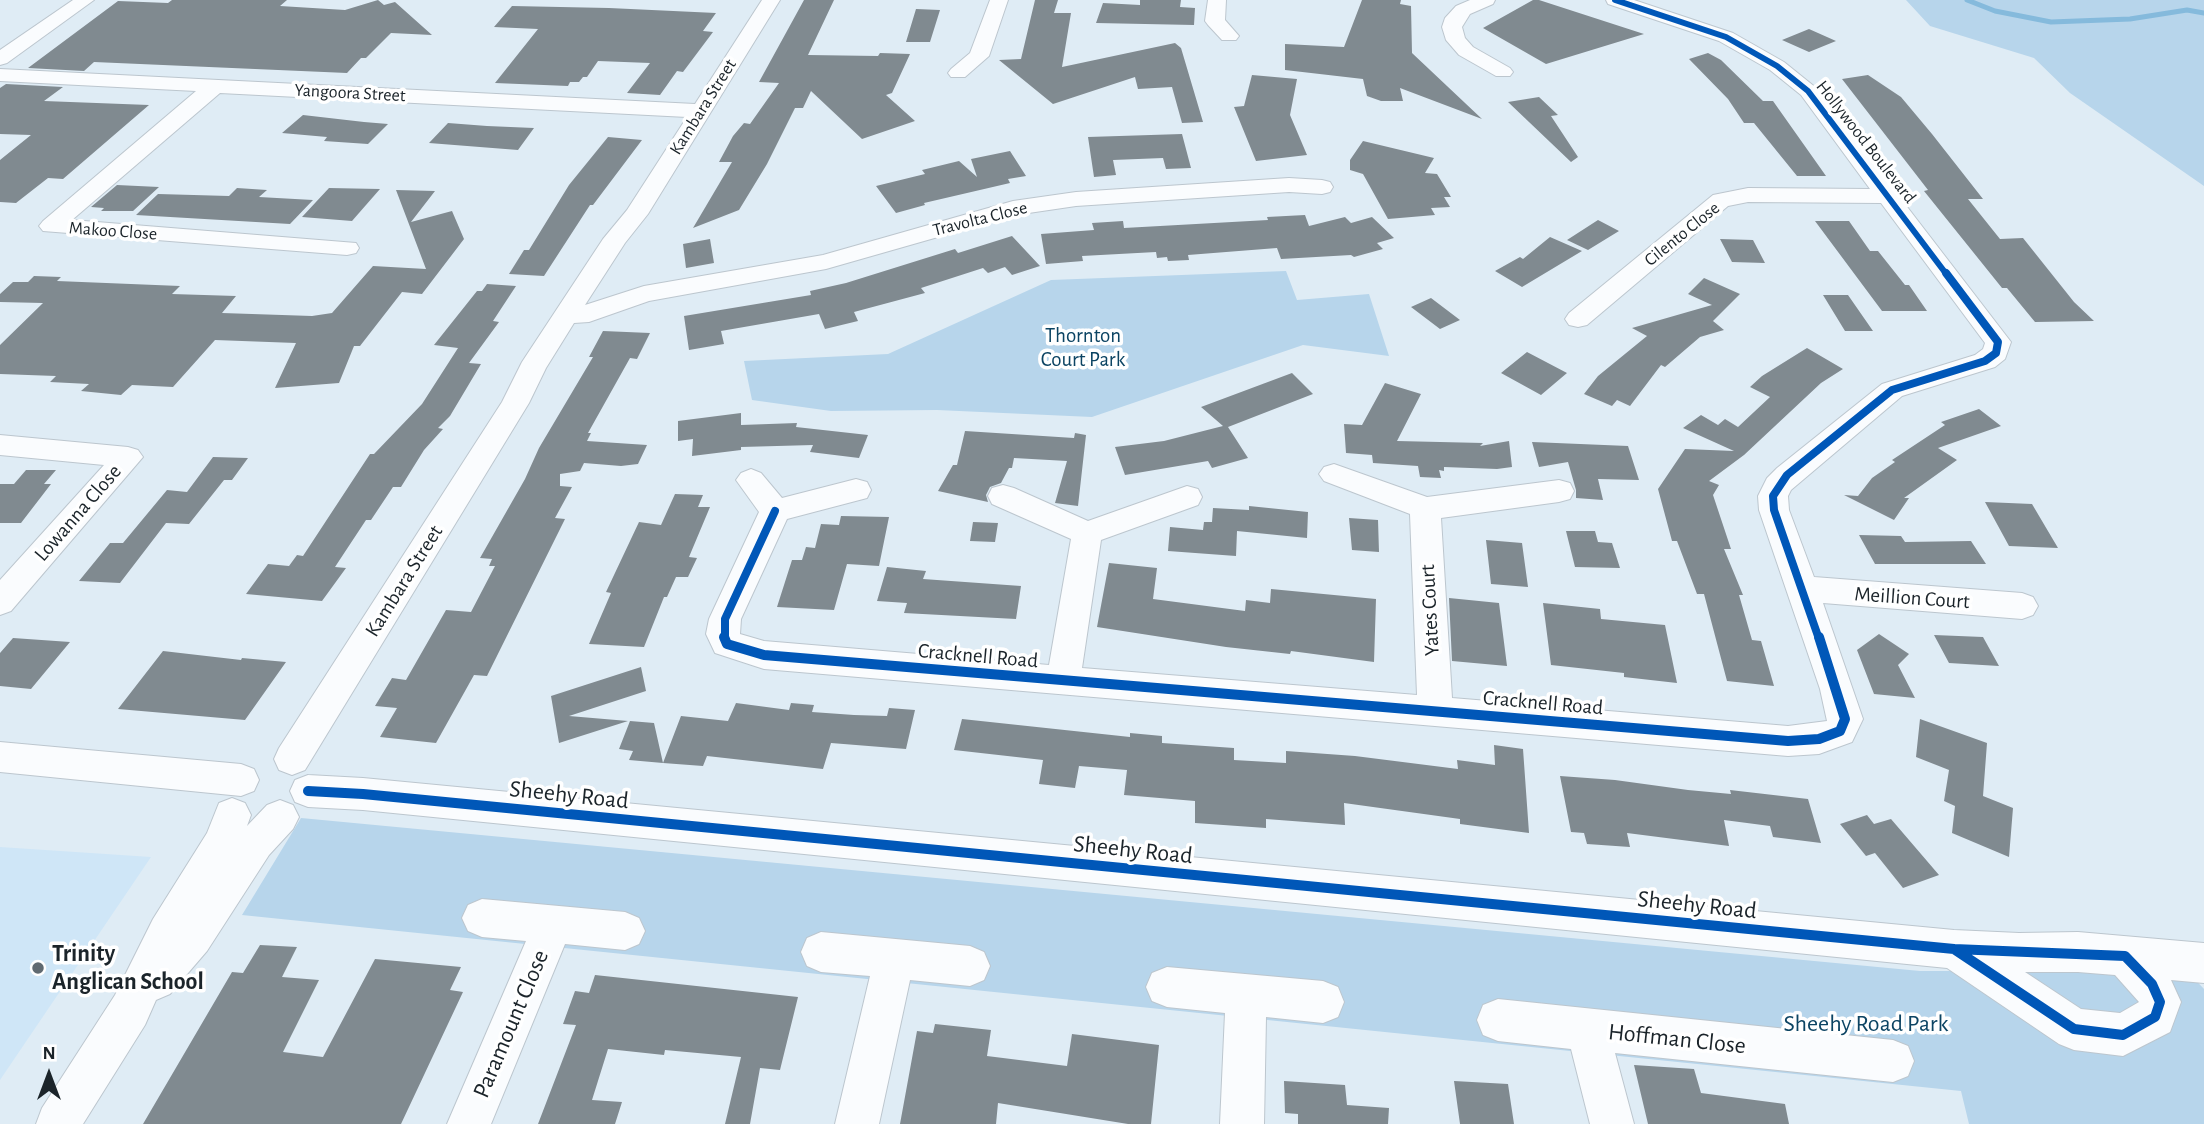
<!DOCTYPE html>
<style>
body{margin:0}
#map{position:relative;width:2204px;height:1124px;overflow:hidden;background:#dfecf5;font-family:"Alegreya Sans",sans-serif}
canvas{display:block}
.north{position:absolute;left:14px;top:1040px;width:70px;height:70px;-webkit-text-stroke:5px #fff;paint-order:stroke;rotate:0deg;font-size:19px;font-weight:700;line-height:28px;text-align:center;color:#1b242a}
.north::after{content:'';display:block;margin:auto;width:24px;height:32px;background:#1b242a;clip-path:polygon(50% 0,100% 100%,50% 72%,0 100%)}
</style>
<div id="map">
<canvas width="2204" height="1124"></canvas>
<div class="north">N</div>
</div>
<script>
const g = document.querySelector('canvas').getContext('2d');
g.lineJoin = 'round';
function fill(path, color) {
  g.fillStyle = color;
  g.fill(path, 'evenodd');
}
function toPath(rows) {
  const path = new Path2D();
  for (const r of rows) {
    path.moveTo(r[0], r[1]);
    for (let i = 2; i < r.length; i += 2) path.lineTo(r[i], r[i + 1]);
  }
  return path;
}
function trace(path, color, width, dash) {
  g.strokeStyle = color;
  g.lineWidth = width;
  g.lineCap = dash ? 'butt' : 'round';
  g.setLineDash(dash || []);
  g.stroke(path);
}
function write(font, color, halo, rows, align = 'center') {
  g.font = font + ' "Alegreya Sans",sans-serif';
  g.lineWidth = 7;
  g.setLineDash([]);
  g.textBaseline = 'middle';
  g.strokeStyle = halo;
  g.fillStyle = color;
  for (const [text, x, y, turn = 0] of rows) {
    g.save();
    g.translate(x, y);
    g.rotate((+turn || 0) * Math.PI / 180);
    g.textAlign = isNaN(turn) ? turn : align;
    if (halo) g.strokeText(text, 0, 0);
    g.fillText(text, 0, 0);
    g.restore();
  }
}
fill(toPath([
 [0,847,151,857,0,1080]
]), '#cfe6f7');
fill(toPath([
 [1906,0,2204,0,2204,186,2070,93,2034,58,1930,26],
 [1286,271,1297,300,1369,294,1389,356,1303,345,1092,417,937,410,831,411,752,400,744,361,888,354,1051,280],
 [301,818,1920,971,2187,971,2204,989,2204,1124,1969,1124,1961,1091,242,915]
]), '#b7d5eb');
trace(toPath([
 [1967,0,1995,11,2051,22,2130,19,2187,10,2204,13]
]), '#85badc', 5);
fill(toPath([
 [172,0,287,0,280,6,345,10,378,0,384,5,395,2,432,35,391,33,366,58,361,58,347,73,94,62,84,71,28,68,118,1,168,3],
 [804,0,834,0,808,55,878,56,880,53,910,54,892,93,886,95,915,121,862,139,811,91,803,108,795,108,767,164,739,210,693,228,732,162,719,162,733,136,744,123,750,124,779,83,759,82],
 [1035,0,1058,0,1054,13,1071,13,1062,67,1175,43,1181,48,1203,122,1182,123,1172,87,1138,89,1135,77,1053,104,999,60,1021,59],
 [1140,0,1181,0,1180,7,1195,8,1194,25,1096,23,1103,3,1140,5],
 [1362,0,1401,0,1400,4,1411,6,1412,53,1482,119,1400,88,1403,101,1381,101,1367,96,1363,79,1285,70,1285,44,1344,47],
 [1533,0,1539,0,1644,34,1546,64,1483,28],
 [512,6,609,8,716,13,703,31,713,32,683,72,677,71,660,95,627,93,650,63,598,61,587,77,583,77,579,82,570,82,568,86,495,83,538,29,494,27],
 [916,9,940,10,930,42,906,42],
 [1809,29,1836,41,1809,52,1782,40],
 [1708,53,1721,60,1763,101,1773,101,1826,176,1797,176,1754,123,1744,123,1728,99,1689,59],
 [1252,75,1297,79,1290,115,1307,155,1256,161,1234,107,1244,106],
 [1868,75,1901,97,1932,134,1983,199,1968,199,2000,239,2023,238,2074,302,2094,321,2035,322,2007,288,2002,288,1924,191,1928,190,1842,79],
 [6,84,63,87,44,101,149,105,63,179,48,178,16,203,0,202,0,160,31,135,0,134,0,88],
 [1539,97,1558,115,1551,116,1578,157,1571,162,1508,102],
 [303,115,364,122,388,124,368,144,324,141,327,137,282,133],
 [448,123,487,126,534,128,518,150,429,143],
 [1182,134,1191,168,1166,169,1163,158,1113,160,1116,175,1094,177,1088,137],
 [608,137,642,140,593,205,590,205,544,276,509,274,524,250,529,250,569,185],
 [1363,141,1434,158,1425,173,1437,174,1451,197,1444,197,1450,207,1431,208,1435,215,1388,219,1363,174,1350,170,1350,160],
 [1010,151,1026,176,1008,179,1010,183,924,203,925,205,896,213,876,186,925,174,922,170,959,161,977,177,971,159],
 [117,185,159,187,133,211,101,211,104,208,91,207],
 [237,188,267,190,259,197,313,200,290,224,136,215,158,194,229,196],
 [329,188,380,189,352,221,302,217],
 [396,190,435,191,411,222,452,211,464,239,422,294,402,292,360,346,354,346,339,383,275,388,296,343,215,340,173,387,132,385,121,395,81,391,89,384,50,382,56,376,0,374,0,345,43,303,0,302,0,294,13,282,28,282,34,276,61,277,57,281,180,286,172,294,236,296,222,313,312,316,332,313,373,266,426,269],
 [1305,215,1309,226,1345,217,1351,223,1372,217,1394,238,1377,243,1383,249,1354,257,1351,255,1281,259,1277,248,1188,255,1189,260,1168,261,1167,257,1157,258,1156,252,1082,256,1083,261,1046,264,1041,234,1094,230,1092,223,1123,221,1124,228,1268,220,1267,217],
 [1598,220,1619,231,1588,250,1567,240],
 [1815,221,1849,221,1870,251,1878,251,1905,285,1909,285,1927,311,1882,311],
 [1012,236,1040,266,1012,275,1005,267,988,273,983,268,921,288,925,293,854,312,858,321,825,329,819,314,721,331,724,344,689,350,684,316,811,295,810,291,846,283,955,249,958,253],
 [1550,237,1582,251,1522,287,1495,271,1520,257,1523,259],
 [710,239,714,263,686,268,683,244],
 [1720,239,1753,240,1765,263,1732,262],
 [1704,278,1740,294,1713,321,1724,330,1700,337,1665,367,1661,365,1630,406,1617,400,1612,406,1584,394,1598,376,1647,336,1632,328,1712,305,1688,294],
 [487,284,516,286,493,321,499,322,469,363,481,364,450,416,438,428,443,429,424,450,401,487,393,487,371,520,366,520,335,567,346,568,322,601,246,594,268,564,289,566,297,555,303,556,370,454,374,454,422,404,458,348,434,345,477,291,482,291],
 [1823,295,1848,295,1873,331,1845,331],
 [1431,298,1460,320,1440,329,1411,307],
 [603,331,650,333,637,359,630,358,588,433,591,433,587,441,647,445,638,464,621,466,584,463,580,471,560,474,560,486,572,487,555,518,565,519,487,676,474,675,436,743,380,737,397,708,375,706,392,678,406,680,446,610,471,612,495,566,489,566,492,559,480,558,525,479,539,448,593,357,589,357],
 [1807,348,1843,369,1821,383,1744,455,1709,481,1719,485,1713,495,1731,549,1724,549,1743,595,1739,595,1752,640,1761,641,1774,686,1727,681,1704,594,1697,594,1677,541,1672,541,1658,489,1685,449,1734,451,1683,428,1701,415,1718,425,1725,419,1738,427,1770,397,1750,387,1762,376],
 [1527,352,1567,373,1541,395,1501,373],
 [1292,373,1313,394,1228,427,1248,458,1212,468,1208,461,1125,475,1115,447,1164,441,1223,426,1201,407],
 [1385,383,1421,394,1397,441,1483,443,1480,446,1509,441,1512,467,1497,469,1444,467,1444,471,1439,470,1441,478,1420,477,1418,466,1373,463,1372,455,1346,453,1344,424,1362,425],
 [1979,409,2001,426,1938,448,1957,460,1904,498,1909,498,1894,520,1844,495,1858,496,1872,478,1895,462,1892,460,1945,425,1941,422],
 [741,413,741,425,797,423,796,427,868,435,859,458,810,452,813,445,741,447,741,450,692,456,693,439,678,441,678,421],
 [965,431,1074,438,1075,433,1086,435,1078,506,1055,503,1067,461,1014,458,1012,468,1009,468,1001,483,990,487,986,495,988,502,938,491,953,465,957,465],
 [1532,442,1628,446,1639,480,1598,479,1603,500,1576,498,1576,490,1568,462,1539,467],
 [213,457,248,458,232,480,224,480,189,524,166,523,120,583,79,581,110,543,123,543,167,490,187,492],
 [26,470,56,470,44,484,51,484,21,523,0,523,0,484,14,484],
 [675,494,703,495,698,507,710,507,689,557,697,558,688,577,676,577,667,597,664,597,644,647,589,644,611,593,606,592,639,522,661,525],
 [1985,502,2032,504,2058,548,2009,546],
 [1249,506,1308,512,1307,538,1237,531,1236,556,1168,551,1170,527,1203,530,1204,522,1212,522,1213,508,1249,510],
 [841,516,889,517,879,566,847,564,834,610,777,607,792,560,802,560,806,547,815,548,821,524,839,525],
 [1349,518,1378,520,1379,552,1352,550],
 [973,522,998,523,995,542,970,541],
 [1566,531,1595,531,1598,542,1612,543,1620,568,1575,567],
 [1859,535,1901,536,1905,542,1971,541,1986,564,1875,564],
 [1486,540,1522,543,1528,587,1491,584],
 [1109,563,1157,568,1153,599,1245,611,1246,600,1270,603,1271,589,1376,599,1374,662,1291,651,1290,654,1226,647,1097,627],
 [887,567,926,571,923,579,1021,586,1016,619,904,613,907,603,877,601],
 [1449,598,1499,603,1507,666,1452,661],
 [1543,603,1600,609,1601,619,1665,625,1677,683,1624,677,1624,673,1551,665],
 [1879,634,1909,654,1898,665,1915,698,1874,694,1857,650],
 [1934,635,1983,637,1999,666,1949,663],
 [13,638,70,642,31,689,0,686,0,653],
 [163,651,241,660,242,658,286,662,245,720,118,709],
 [641,667,646,691,569,716,628,721,559,743,551,696],
 [736,703,789,710,791,703,814,705,812,712,854,715,887,716,889,708,915,710,906,749,831,743,823,769,707,756,703,766,663,763,681,716,728,721],
 [962,719,1130,737,1130,733,1162,736,1162,743,1234,748,1234,760,1286,763,1286,751,1355,756,1458,769,1457,760,1495,765,1494,745,1523,749,1529,833,1460,824,1460,819,1344,803,1345,825,1266,819,1266,828,1195,823,1195,801,1124,795,1127,770,1079,766,1075,788,1039,784,1043,760,954,750],
 [1920,719,1987,743,1983,796,2013,808,2009,857,1952,833,1955,806,1944,801,1949,770,1916,757],
 [630,721,654,723,663,763,629,760,633,751,619,749],
 [1560,776,1615,780,1688,790,1731,794,1730,790,1808,799,1821,843,1773,837,1770,826,1724,820,1729,846,1627,833,1630,847,1587,844,1584,833,1571,832],
 [1867,815,1874,824,1891,819,1939,875,1903,888,1875,853,1866,856,1840,824],
 [260,945,297,947,282,977,319,980,283,1052,323,1057,375,959,461,967,450,990,463,992,401,1124,143,1124,232,972,243,973],
 [595,975,798,997,780,1070,760,1068,750,1124,725,1124,741,1057,665,1050,664,1055,608,1049,592,1100,622,1102,615,1124,538,1124,576,1025,563,1024,575,991,589,993],
 [935,1024,991,1030,987,1056,1067,1066,1072,1034,1159,1045,1151,1124,1128,1124,998,1103,996,1124,900,1124,917,1031,933,1033],
 [1634,1065,1694,1069,1701,1093,1785,1104,1789,1124,1648,1124],
 [1284,1081,1345,1085,1347,1105,1389,1108,1388,1124,1298,1124,1298,1114,1285,1113],
 [1454,1081,1508,1084,1514,1124,1460,1124]
]), '#808a90');
const minor = toPath([
 [73,0,94,0,7,63,0,65,0,50,73,0],
 [762,0,780,0,648,214,625,243,585,305,644,286,823,255,1013,201,1076,192,1289,178,1322,180,1330,182,1333,187,1330,192,1322,194,1289,192,1076,206,1015,215,826,269,649,301,589,322,574,323,546,368,529,403,305,770,292,775,279,770,274,759,279,748,502,402,522,362,603,239,627,210,687,117,220,93,72,220,356,243,359,248,356,253,347,255,43,231,39,226,43,221,196,91,0,81,0,69,695,104,762,0],
 [990,0,1008,0,989,56,965,77,951,77,948,73,951,69,970,53,990,0],
 [1208,0,1226,0,1225,20,1239,36,1236,40,1222,40,1208,25,1205,21,1208,0],
 [1470,0,1495,0,1493,4,1470,14,1462,27,1465,38,1473,47,1510,68,1513,72,1510,76,1496,76,1459,55,1446,40,1442,27,1445,18,1456,6,1470,0],
 [1606,0,1634,0,1733,33,1784,62,1815,87,2011,342,2005,359,1995,367,1902,396,1791,490,1788,496,1789,510,1814,577,2022,593,2033,597,2038,606,2033,615,2022,619,1823,603,1863,719,1852,742,1819,754,1788,756,764,669,715,653,706,634,709,619,759,512,736,480,741,473,751,469,761,473,782,498,856,479,867,482,871,490,867,498,787,519,741,619,740,634,764,641,1049,665,1071,539,992,504,988,496,992,488,1003,485,1014,488,1088,521,1187,486,1198,489,1202,497,1198,505,1101,540,1082,668,1417,695,1410,514,1324,481,1319,474,1324,467,1334,464,1427,497,1559,480,1570,483,1574,491,1570,499,1559,502,1441,518,1452,698,1788,726,1827,721,1820,689,1759,510,1758,496,1767,478,1777,468,1882,384,1975,355,1983,349,1985,343,1881,203,1748,202,1728,206,1587,325,1578,327,1569,325,1565,319,1569,313,1713,195,1748,188,1870,189,1801,95,1770,70,1719,41,1608,4,1606,0],
 [0,435,128,447,138,450,143,457,11,611,0,615,0,580,104,465,0,455,0,435],
 [0,742,241,764,254,769,259,780,254,791,241,796,0,772,0,742],
 [308,775,363,778,1954,930,2019,933,2078,932,2204,943,2204,983,2171,980,2181,1002,2170,1032,2123,1056,2074,1050,2059,1044,1947,968,363,810,308,807,295,802,290,791,295,780,308,775],
 [2025,972,2078,972,2115,975,2139,1002,2120,1013,2081,1009,2025,972],
 [232,798,245,803,251,815,247,826,267,805,280,800,293,805,299,817,293,829,269,855,207,951,170,994,156,1000,145,1025,83,1124,36,1124,42,1108,115,995,153,919,207,833,219,803,232,798],
 [482,899,625,912,639,918,645,931,639,944,625,950,565,944,491,1124,447,1124,526,941,482,937,468,931,462,918,468,905,482,899],
 [821,932,970,946,984,952,990,966,984,980,970,986,910,980,879,1124,835,1124,870,976,821,972,807,966,801,952,807,938,821,932],
 [1167,967,1323,981,1338,987,1344,1002,1338,1017,1323,1023,1266,1017,1264,1124,1220,1124,1225,1013,1167,1007,1152,1001,1146,987,1152,973,1167,967],
 [1498,999,1893,1040,1908,1046,1914,1061,1908,1076,1893,1082,1615,1053,1634,1124,1590,1124,1571,1049,1498,1041,1483,1035,1477,1020,1483,1005,1498,999]
]);
trace(minor, '#bcc6ce', 2);
fill(minor, '#fafcfe');
trace(toPath([
 [1615,0,1726,37,1777,66,1808,91,1947,275]
]), '#0057b8', 6);
trace(toPath([
 [725,639,725,619,775,511],
 [1819,639,1774,510,1773,496,1787,475,1892,390,1985,361,1996,353,1998,342,1946,273]
]), '#0057b8', 8);
trace(toPath([
 [724,637,727,644,764,655,1788,741,1819,739,1840,731,1845,719,1819,637],
 [308,791,363,794,1954,949],
 [1954,949,2125,956,2152,984,2160,1002,2155,1017,2123,1035,2074,1029,1954,949]
]), '#0057b8', 10);
for (const [x, y, r, color] of [
 [38,968,7,"#606a71"]
]) {
  const dot = new Path2D();
  dot.arc(x, y, r, 0, 2 * Math.PI);
  g.fillStyle = color;
  g.fill(dot);
  trace(dot, '#fff', 2.5);
}
write('18px', '#1b242a', '#fff', [
 ["Yangoora Street",350,93,3],
 ["Kambara Street",703,107,-58],
 ["Hollywood Boulevard",1866,142,52],
 ["Travolta Close",980,219,-14],
 ["Makoo Close",113,231,4],
 ["Cilento Close",1682,234,-39]
]);
write('21px', '#0c4463', '#fff', [
 ["Thornton",1083,336],
 ["Court Park",1083,360]
]);
write('21px', '#1b242a', '#fff', [
 ["Lowanna Close",78,513,-49],
 ["Kambara Street",404,581,-58],
 ["Meillion Court",1912,598,4],
 ["Yates Court",1430,610,-93],
 ["Cracknell Road",978,656,5],
 ["Cracknell Road",1543,703,5]
]);
write('24px', '#1b242a', '#fff', [
 ["Sheehy Road",569,795,6],
 ["Sheehy Road",1133,850,6],
 ["Sheehy Road",1697,905,6],
 ["Paramount Close",511,1024,-67],
 ["Hoffman Close",1677,1039,6]
]);
write('bold 24px', '#1b242a', '#fff', [
 ["Trinity",52,954],
 ["Anglican School",52,982]
], 'left');
write('24px', '#0c4463', '#fff', [
 ["Sheehy Road Park",1866,1024]
]);
</script>
